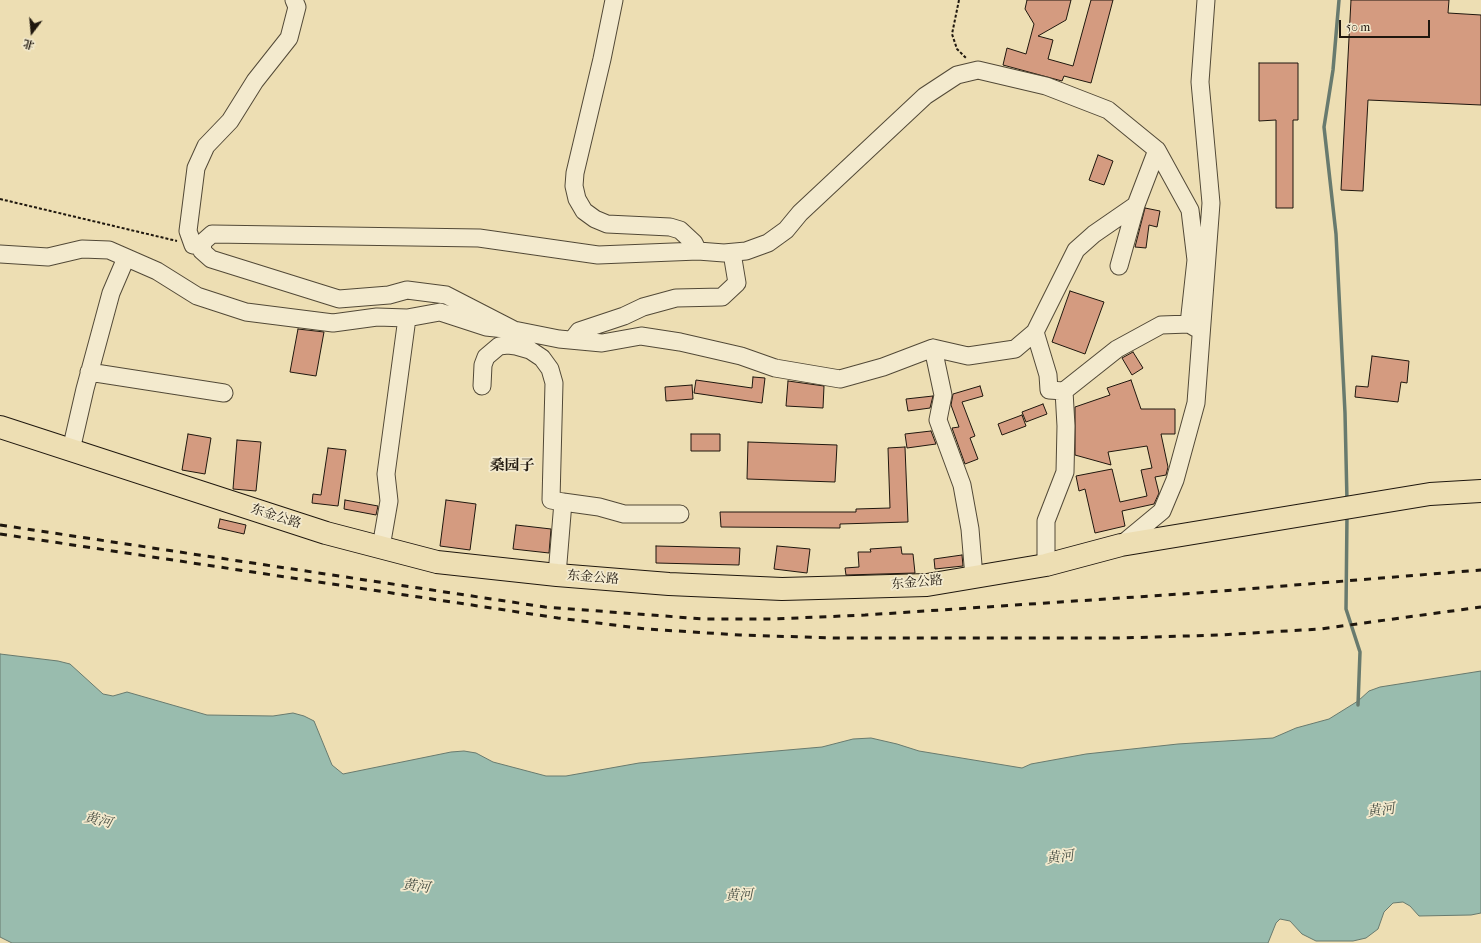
<!DOCTYPE html>
<meta charset="utf-8">
<style>
body{margin:0}
#map{position:relative;width:1481px;height:943px;overflow:hidden;background:#eddeb3;font-family:"IM FELL French Canon","Noto Serif SC",serif}
canvas{display:block}
.north{position:absolute;left:12px;top:12px;width:40px;height:40px;-webkit-text-stroke:3px #f3eace;paint-order:stroke;rotate:196deg;font-size:11px;font-weight:700;line-height:16px;text-align:center;color:#1f170e}
.north::after{content:'';display:block;margin:auto;width:14px;height:18px;background:#1f170e;clip-path:polygon(50% 0,100% 100%,50% 72%,0 100%)}
.scale{position:absolute;left:1339px;top:20px;width:91px;height:18px;box-sizing:border-box;border:2px solid #1f170e;border-top:0;padding-left:5px;font-size:12px;line-height:14px;white-space:nowrap;color:#1f170e;-webkit-text-stroke:3px #f3eace;paint-order:stroke}
</style>
<div id="map">
<canvas width="1481" height="943"></canvas>
<div class="north">北</div>
<div class="scale">50 m</div>
</div>
<script>
const g = document.querySelector('canvas').getContext('2d');
g.lineJoin = 'round';
function fill(path, color) {
  g.fillStyle = color;
  g.fill(path, 'evenodd');
}
function toPath(rows) {
  const path = new Path2D();
  for (const r of rows) {
    path.moveTo(r[0], r[1]);
    for (let i = 2; i < r.length; i += 2) path.lineTo(r[i], r[i + 1]);
  }
  return path;
}
function trace(path, color, width, dash) {
  g.strokeStyle = color;
  g.lineWidth = width;
  g.lineCap = dash ? 'butt' : 'round';
  g.setLineDash(dash || []);
  g.stroke(path);
}
function write(font, color, halo, rows, align = 'center') {
  g.font = font + ' "IM FELL French Canon","Noto Serif SC",serif';
  g.lineWidth = 3.5;
  g.setLineDash([]);
  g.textBaseline = 'middle';
  g.strokeStyle = halo;
  g.fillStyle = color;
  for (const [text, x, y, turn = 0] of rows) {
    g.save();
    g.translate(x, y);
    g.rotate((+turn || 0) * Math.PI / 180);
    g.textAlign = isNaN(turn) ? turn : align;
    if (halo) g.strokeText(text, 0, 0);
    g.fillText(text, 0, 0);
    g.restore();
  }
}
const water = toPath([
 [0,654,58,661,70,664,103,694,113,696,127,692,207,715,273,716,293,713,304,716,314,721,332,765,343,774,451,752,464,751,476,753,493,762,546,776,566,776,639,763,822,747,853,739,871,738,897,744,919,751,1022,768,1031,764,1086,754,1178,744,1273,738,1296,728,1329,719,1358,701,1369,691,1380,687,1481,671,1481,913,1471,915,1419,916,1410,906,1403,902,1393,903,1384,912,1378,929,1366,938,1353,941,1316,941,1302,934,1290,921,1280,919,1276,923,1268,943,12,943,0,937,0,654]
]);
fill(water, '#99bcae');
trace(water, '#687a6e', 1);
trace(toPath([
 [1339,0,1333,70,1324,127,1336,234,1345,413,1347,501],
 [1347,515,1346,609,1360,652,1358,705]
]), '#687a6e', 3.5);
const building = toPath([
 [1027,0,1071,0,1066,20,1038,36,1053,40,1048,59,1073,66,1091,0,1113,0,1091,83,1064,76,1062,81,1003,65,1007,48,1026,54,1034,24,1025,9,1027,0],
 [1351,0,1449,0,1448,13,1481,15,1481,105,1368,100,1363,191,1341,190,1351,0],
 [1259,63,1298,63,1298,120,1293,120,1293,208,1276,208,1276,120,1259,121,1259,63],
 [1098,155,1113,161,1104,185,1089,180,1098,155],
 [1145,208,1160,211,1157,227,1149,225,1146,248,1135,247,1145,208],
 [1070,291,1104,302,1085,354,1052,342,1070,291],
 [298,329,324,332,316,376,290,372,298,329],
 [1133,352,1143,368,1132,375,1122,358,1133,352],
 [1372,356,1409,361,1407,383,1401,382,1398,402,1355,397,1356,386,1368,387,1372,356],
 [753,377,765,378,762,403,694,393,696,380,752,388,753,377],
 [1131,380,1141,409,1175,409,1175,434,1161,434,1168,467,1166,475,1155,477,1159,493,1154,504,1122,511,1125,526,1095,533,1085,489,1079,491,1076,476,1112,469,1120,502,1147,496,1141,470,1152,468,1147,446,1108,452,1111,465,1075,455,1075,407,1110,395,1107,388,1131,380],
 [788,381,824,386,823,408,786,406,788,381],
 [692,385,693,399,666,401,665,387,692,385],
 [980,386,983,396,962,402,975,436,970,438,978,459,965,464,952,428,959,427,951,405,953,394,980,386],
 [933,396,930,408,908,411,906,399,933,396],
 [1043,404,1047,414,1026,422,1022,412,1043,404],
 [1022,415,1026,426,1002,435,998,424,1022,415],
 [931,431,936,444,907,448,905,434,931,431],
 [188,434,211,438,205,474,182,470,188,434],
 [691,434,720,434,720,451,691,451,691,434],
 [237,440,261,442,256,491,233,489,237,440],
 [748,442,837,445,835,482,747,479,748,442],
 [905,447,908,522,840,524,840,528,721,527,720,512,856,512,856,509,890,508,888,448,905,447],
 [328,448,346,450,338,506,312,503,313,494,321,495,328,448],
 [345,500,378,506,376,515,344,509,345,500],
 [446,500,476,504,470,550,440,546,446,500],
 [220,519,246,525,244,534,218,528,220,519],
 [516,525,551,529,549,553,513,549,516,525],
 [656,546,740,548,739,565,656,563,656,546],
 [777,546,810,549,807,573,774,569,777,546],
 [901,547,902,554,913,554,915,573,846,575,845,568,859,567,858,552,871,552,870,549,901,547],
 [962,555,963,566,935,569,934,559,962,555]
]);
fill(building, '#d49b80');
trace(building, '#1f170e', 1);
const minor = toPath([
 [614,0,602,59,575,173,574,186,577,199,584,211,595,219,607,224,670,227,680,230,694,243,698,251],
 [202,246,193,245,188,231,196,168,206,146,230,121,255,81,289,38,297,7,294,0],
 [0,254,48,257,82,249,109,250,157,271,197,296,246,312,333,323,377,317,407,318,440,312,486,327,514,330,559,339,602,343,641,336,680,342,741,356,775,368,840,379,883,367,933,348,968,356,1015,349,1035,332,1076,250,1094,234,1136,205,1157,150],
 [1119,266,1136,205],
 [514,330,446,295,407,290,389,295,339,299,211,259,202,251,203,242,212,234,479,238,598,255,698,251,724,253,746,251,768,243,786,230,800,213,925,96,957,75,978,70,1046,86,1108,110,1157,150,1190,210,1196,260,1189,324,1201,331],
 [514,330,516,346,530,350,542,358,550,369,554,383,551,500,563,502,557,575],
 [1035,332,1048,375,1049,390,1064,391,1117,349,1161,325,1189,324],
 [572,340,579,331,624,316,643,307,676,298,722,297,737,283,732,253],
 [933,348,943,395,938,420,962,485,970,529,974,577],
 [89,372,224,393],
 [482,386,483,365,486,357,499,346,508,345,516,346],
 [71,450,85,389,111,293,126,258],
 [563,502,599,507,624,514,680,514],
 [1121,545,1162,511,1175,480,1196,403,1211,203,1200,82,1206,0],
 [381,547,389,501,386,474,407,318],
 [1046,565,1046,521,1065,472,1066,426,1064,391]
]);
const major = toPath([
 [0,427,326,533,437,562,557,575,669,584,782,589,927,585,1046,565,1121,545,1430,494,1481,491]
]);
trace(minor, '#524937', 19);
trace(major, '#1f170e', 24);
trace(toPath([
 [959,0,952,34,957,49,966,58],
 [0,199,177,241]
]), '#1f170e', 2, [3, 2]);
trace(minor, '#f3eace', 17);
trace(major, '#eddeb3', 22);
trace(toPath([
 [0,525,545,607,704,619,774,619,865,615,1196,593,1481,570],
 [0,534,558,618,646,629,740,635,834,638,1121,638,1219,635,1320,629,1481,607]
]), '#1f170e', 3, [7, 7]);
write('13px', '#1f170e', '#f3eace', [
 ["东金公路",276,517,18],
 ["东金公路",593,578,5],
 ["东金公路",917,583,-5]
]);
write('italic 14px', '#4a5146', '#f3eace', [
 ["黄河",1381,811,-8],
 ["黄河",98,821,14],
 ["黄河",1060,858,-8],
 ["黄河",416,887,7],
 ["黄河",739,896,-3]
]);
write('bold 15px', '#1f170e', '#f3eace', [
 ["桑园子",512,466]
]);
</script>
